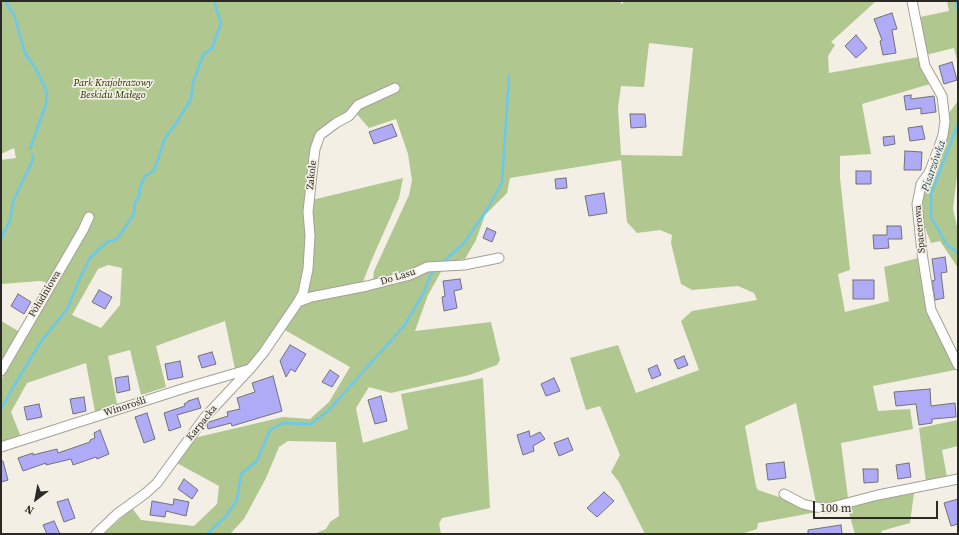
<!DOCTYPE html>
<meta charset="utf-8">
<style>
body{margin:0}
#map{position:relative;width:959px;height:535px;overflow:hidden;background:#f3efe4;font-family:"Source Serif 4",serif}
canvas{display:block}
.frame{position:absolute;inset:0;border:2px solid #2c2a26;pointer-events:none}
.north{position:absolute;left:16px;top:479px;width:40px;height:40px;-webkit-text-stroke:3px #f3efe4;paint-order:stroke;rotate:212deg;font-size:11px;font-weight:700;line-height:16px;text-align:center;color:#2c2a26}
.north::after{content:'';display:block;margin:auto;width:14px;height:18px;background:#2c2a26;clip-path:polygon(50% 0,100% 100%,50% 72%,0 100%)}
.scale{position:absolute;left:813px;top:501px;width:125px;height:18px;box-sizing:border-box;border:2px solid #2c2a26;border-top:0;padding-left:5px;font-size:12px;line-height:14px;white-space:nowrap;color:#2c2a26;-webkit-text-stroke:3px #f3efe4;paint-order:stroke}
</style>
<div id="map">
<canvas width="959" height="535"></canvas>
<div class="frame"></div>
<div class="north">N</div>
<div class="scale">100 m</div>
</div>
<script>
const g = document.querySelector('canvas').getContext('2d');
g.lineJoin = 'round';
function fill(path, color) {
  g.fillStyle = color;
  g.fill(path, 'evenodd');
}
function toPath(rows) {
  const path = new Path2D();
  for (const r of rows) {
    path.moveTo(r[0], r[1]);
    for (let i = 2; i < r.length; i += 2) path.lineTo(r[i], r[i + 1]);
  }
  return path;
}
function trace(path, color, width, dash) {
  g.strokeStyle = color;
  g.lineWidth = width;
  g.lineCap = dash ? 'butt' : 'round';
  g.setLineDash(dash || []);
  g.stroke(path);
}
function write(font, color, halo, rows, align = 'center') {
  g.font = font + ' "Source Serif 4",serif';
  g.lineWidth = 3.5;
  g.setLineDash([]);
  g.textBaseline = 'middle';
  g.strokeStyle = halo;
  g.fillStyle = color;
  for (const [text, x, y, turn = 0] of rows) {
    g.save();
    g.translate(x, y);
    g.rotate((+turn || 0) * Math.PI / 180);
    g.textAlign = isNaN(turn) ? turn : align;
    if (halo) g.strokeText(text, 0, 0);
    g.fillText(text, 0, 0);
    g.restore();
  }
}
fill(toPath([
 [1,1,621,1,621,3,623,4,623,1,876,1,831,42,835,45,828,56,829,73,918,57,930,84,862,104,871,154,840,156,840,178,850,270,838,274,845,312,889,301,884,267,918,258,927,312,955,370,873,386,878,411,910,409,913,429,841,443,848,498,829,503,816,503,796,403,745,426,756,486,758,490,782,498,817,512,758,523,757,529,741,534,645,534,619,482,611,472,620,455,600,406,586,410,570,358,618,345,636,393,699,370,681,321,692,311,757,300,754,293,738,286,692,290,681,284,671,243,672,235,660,230,637,233,627,222,621,160,510,178,507,193,485,215,476,240,465,259,424,265,417,269,373,280,374,271,409,195,412,180,408,154,396,119,369,128,354,111,335,119,321,128,309,155,304,209,306,242,302,279,297,299,249,365,235,369,225,321,156,346,166,387,141,395,130,350,108,356,117,404,95,412,86,363,27,383,11,412,21,437,1,443,1,380,78,244,49,283,40,281,1,284,1,160,16,158,14,148,1,154],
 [649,43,693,48,682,156,621,155,618,108,621,86,644,87],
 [108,265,122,268,120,305,101,328,72,315,98,269],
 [947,1,958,1,958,64,954,48,926,55,920,17,949,11],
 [958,101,958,167,953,209,958,231,958,268,940,241,931,243,925,228,921,213,922,200,925,187,931,175,948,124,949,113],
 [403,178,399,198,372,259,362,284,310,295,307,291,312,200],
 [427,270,442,270,428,295,415,331,491,322,500,360,497,365,469,375,391,393,369,387,356,408,363,443,408,429,401,394,483,378,490,508,442,518,439,524,441,534,314,534,326,529,330,522,339,516,336,442,288,441,279,447,266,478,244,519,230,534,104,534,132,508,141,520,194,526,217,504,219,486,175,462,194,438,283,417,310,419,329,402,350,367,283,329,302,305,316,300,408,281],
 [1,321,20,332,1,365],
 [958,420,958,446,942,450,947,477,926,482,919,428],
 [914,493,910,523,881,531,882,534,855,534,847,506]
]), '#b0c790');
trace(toPath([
 [7,1,7,5,14,14,25,53,37,71,47,92,46,104,30,149],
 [956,1,958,10],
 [958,124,931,194,931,217,947,245,958,253],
 [1,239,10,220,14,199,33,160,32,155],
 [442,263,464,243,486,211,502,183,509,76],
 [1,409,14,386,40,343,68,308,79,280,90,258,107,242,117,239,134,214,135,203,139,197,140,187,145,176,154,171,165,138,175,125,191,99,193,83,203,55,212,48,221,23,214,1],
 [207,534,226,516,237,500,241,474,257,461,270,430,283,423,311,424,328,411,404,326,423,294,432,272]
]), '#68caef', 2.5);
const building = toPath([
 [892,13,897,29,892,30,896,53,883,55,880,41,882,40,874,19,892,13],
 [856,35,867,48,856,58,845,46,856,35],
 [952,62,957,80,944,84,939,66,952,62],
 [911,95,911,99,934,96,936,112,921,114,921,108,906,110,904,96,911,95],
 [630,114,645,114,646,127,631,128,630,114],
 [392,124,397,136,374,144,369,132,392,124],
 [922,126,925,139,910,141,908,128,922,126],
 [894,136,895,144,884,146,883,137,894,136],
 [905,151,922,152,921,170,904,170,905,151],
 [856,171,871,171,871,184,856,184,856,171],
 [566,178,567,188,556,189,555,179,566,178],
 [604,193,607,213,589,216,585,196,604,193],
 [887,226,901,226,902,239,888,239,889,248,874,249,873,235,887,235,887,226],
 [487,228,496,232,492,242,483,238,487,228],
 [945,257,947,272,941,273,944,298,935,300,932,281,935,280,932,259,945,257],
 [460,279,462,289,454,291,457,308,444,311,442,297,445,296,443,281,460,279],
 [853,280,874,280,874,299,853,299,853,280],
 [99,290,112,297,105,309,92,302,99,290],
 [18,294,31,302,24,314,11,306,18,294],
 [290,345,306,354,295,372,291,369,286,377,280,361,290,345],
 [212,352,216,364,202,368,198,356,212,352],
 [684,356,688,365,678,369,674,360,684,356],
 [180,361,183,377,168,380,165,364,180,361],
 [657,365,661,375,652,379,648,369,657,365],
 [330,370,339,376,332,387,322,382,330,370],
 [128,376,130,390,117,393,115,378,128,376],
 [273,376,282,411,232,426,231,423,208,429,207,424,209,422,228,416,227,412,240,409,237,398,255,392,252,383,273,376],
 [554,378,560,391,546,396,541,384,554,378],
 [930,389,931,406,955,403,956,417,932,419,932,423,919,425,916,404,896,406,894,392,930,389],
 [381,396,387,421,375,424,368,400,381,396],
 [84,397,86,411,73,414,70,399,84,397],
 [198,398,201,408,177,415,181,427,169,431,164,413,185,406,184,404,188,402,188,401,198,398],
 [39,404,42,417,27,420,24,407,39,404],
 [147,413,155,439,144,443,135,417,147,413],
 [100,430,109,454,97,459,96,457,73,465,71,459,46,465,46,463,23,471,18,458,33,453,33,455,57,449,58,453,90,442,90,440,95,438,94,433,100,430],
 [529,431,530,437,540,432,545,439,533,446,534,451,523,455,517,435,529,431],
 [568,438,573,450,559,456,554,443,568,438],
 [1,461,3,461,8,480,1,482,1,461],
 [784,462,786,478,768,480,766,464,784,462],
 [909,463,911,477,898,479,896,465,909,463],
 [863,469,878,469,878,482,864,483,863,469],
 [184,479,198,490,192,499,178,489,184,479],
 [604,492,614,501,597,517,587,508,604,492],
 [68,499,75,518,64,522,57,502,68,499],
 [174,499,189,502,186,516,166,511,165,517,150,515,152,501,173,505,174,499],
 [958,499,958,524,951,526,944,503,958,499],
 [54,521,60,534,47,534,43,525,54,521],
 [841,525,842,534,808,534,808,530,841,525]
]);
fill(building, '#afabf6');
trace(building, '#71717a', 1);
const minor = toPath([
 [912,1,925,66,942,96,945,121,943,135,938,150,929,173,921,184,919,195,917,204,922,253,931,310,958,365],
 [298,302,311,297,367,286,410,275,427,267,464,265,499,258],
 [1,371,83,230,89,217],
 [1,447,185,388,250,369],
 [784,494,803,504,815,507,828,508,878,495,958,479],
 [96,534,117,514,146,493,157,483,205,417,250,369,264,352,298,302,303,293,308,269,310,236,308,212,313,165,315,149,320,135,336,123,349,116,358,105,395,88]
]);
trace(minor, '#a4a097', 11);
trace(minor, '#fff', 9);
write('italic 10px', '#263700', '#f3efe4', [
 ["Park Krajobrazowy",113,83],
 ["Beskidu Małego",113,95]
]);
write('10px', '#2c2a26', '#f3efe4', [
 ["Zakole",312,175,-84],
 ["Spacerowa",920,229,-95],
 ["Do Lasu",398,277,-17],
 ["Południowa",45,294,-59],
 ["Winorośli",125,407,-18],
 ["Karpacka",202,423,-51]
]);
write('italic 11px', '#275162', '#f3efe4', [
 ["Pisarzówka",934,166,-71]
]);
</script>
